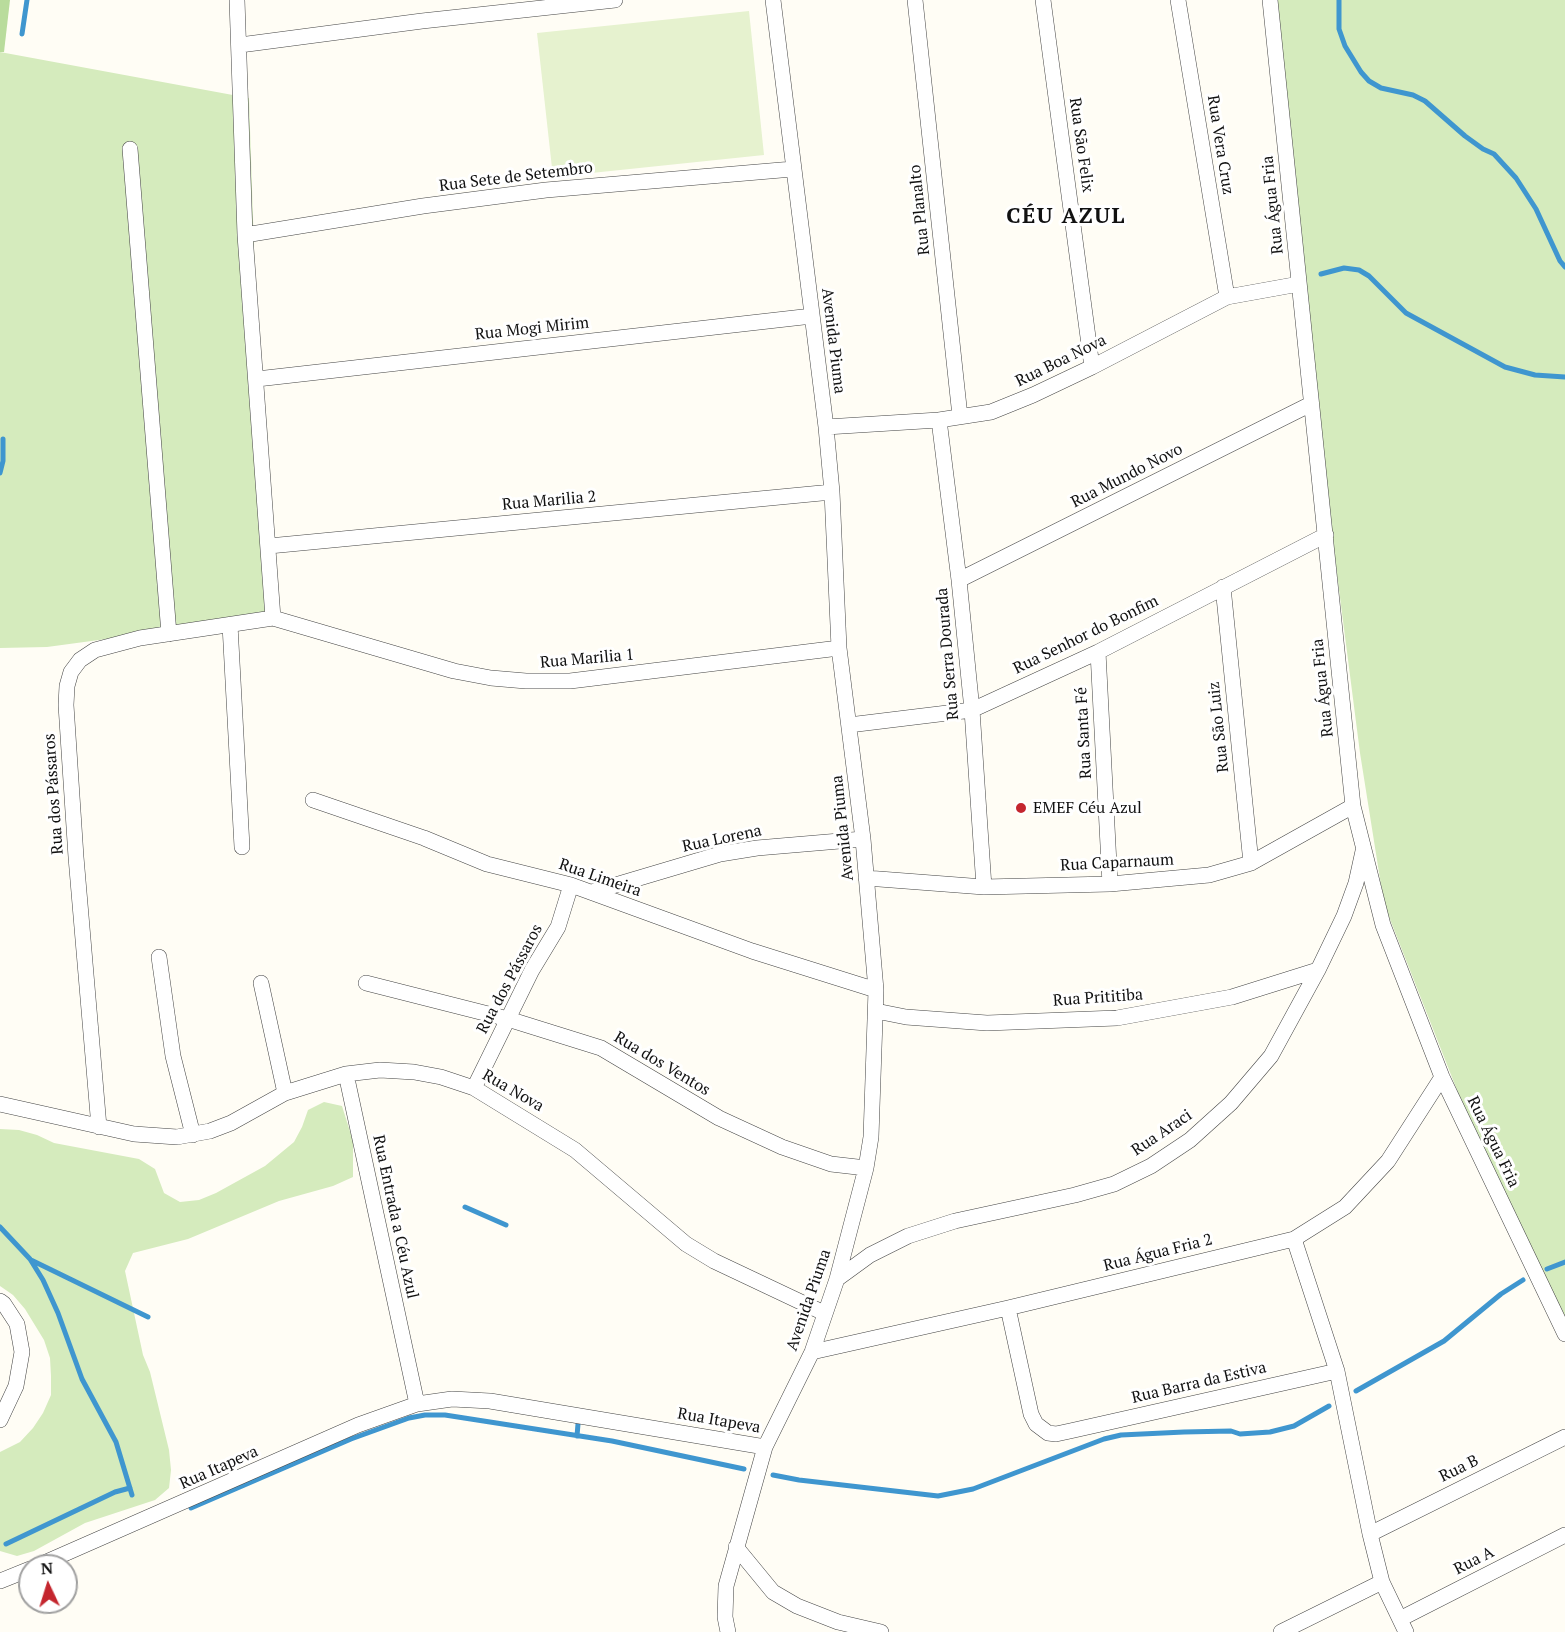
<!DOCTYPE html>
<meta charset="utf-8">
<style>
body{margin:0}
#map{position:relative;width:1565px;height:1632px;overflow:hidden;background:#fffdf5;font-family:"PT Serif",serif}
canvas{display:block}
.north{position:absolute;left:18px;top:1554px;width:60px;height:60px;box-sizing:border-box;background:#fff;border:2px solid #a0a0a0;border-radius:50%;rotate:356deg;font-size:16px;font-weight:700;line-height:24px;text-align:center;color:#111}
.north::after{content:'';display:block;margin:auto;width:21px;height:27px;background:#c4262e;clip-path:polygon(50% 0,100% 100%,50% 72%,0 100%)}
</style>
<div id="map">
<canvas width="1565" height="1632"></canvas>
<div class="north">N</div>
</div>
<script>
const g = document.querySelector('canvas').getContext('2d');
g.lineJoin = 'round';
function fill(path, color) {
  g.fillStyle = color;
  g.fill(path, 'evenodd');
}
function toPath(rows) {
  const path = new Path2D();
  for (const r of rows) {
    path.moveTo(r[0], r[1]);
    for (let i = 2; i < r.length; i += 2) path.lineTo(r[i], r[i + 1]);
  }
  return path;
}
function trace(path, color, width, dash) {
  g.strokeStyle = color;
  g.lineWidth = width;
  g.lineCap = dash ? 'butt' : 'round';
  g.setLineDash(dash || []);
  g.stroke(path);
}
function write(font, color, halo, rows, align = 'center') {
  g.font = font + ' "PT Serif",serif';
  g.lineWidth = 6;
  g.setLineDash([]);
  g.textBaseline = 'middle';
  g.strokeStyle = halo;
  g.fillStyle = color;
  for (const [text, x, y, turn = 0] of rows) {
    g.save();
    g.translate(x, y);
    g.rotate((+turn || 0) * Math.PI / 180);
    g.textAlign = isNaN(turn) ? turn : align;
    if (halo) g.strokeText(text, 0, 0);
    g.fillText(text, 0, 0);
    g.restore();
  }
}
fill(toPath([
 [1272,0,1565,0,1565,1336,1497,1192,1384,904,1360,753,1320,442],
 [0,52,249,98,258,371,277,616,47,647,0,648],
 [324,1102,342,1106,353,1141,353,1177,333,1186,279,1201,188,1239,133,1253,125,1271,143,1355,150,1372,169,1450,171,1470,169,1488,155,1500,85,1523,34,1551,17,1556,0,1551,0,1452,20,1442,33,1428,43,1413,51,1395,51,1376,50,1358,44,1340,25,1309,13,1295,0,1286,0,1129,19,1130,37,1135,54,1143,139,1159,155,1169,164,1193,180,1202,199,1200,216,1193,265,1166,294,1142,302,1127,308,1110]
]), '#d5ebbd');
fill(toPath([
 [0,0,10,0,4,52,0,52]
]), '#b9dc9c');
fill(toPath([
 [749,11,764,155,553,177,537,33]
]), '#e6f2cf');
trace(toPath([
 [1339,0,1339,29,1345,46,1361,72,1369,81,1381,88,1413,95,1425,101,1465,136,1483,149,1494,154,1516,178,1536,209,1560,261,1565,267],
 [22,34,27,0],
 [1321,274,1344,268,1359,270,1369,276,1406,313,1505,367,1535,375,1565,377],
 [0,473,3,461,3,439],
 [465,1207,506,1225],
 [0,1227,30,1259,43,1280,58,1313,82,1379,116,1442,132,1495],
 [31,1260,148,1317],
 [1547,1269,1565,1262],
 [1356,1391,1444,1341,1501,1294,1523,1280],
 [577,1436,578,1424],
 [773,1475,799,1480,938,1496,973,1489,1104,1439,1121,1435,1184,1432,1231,1431,1240,1434,1270,1432,1294,1426,1329,1406],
 [191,1508,351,1439,409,1418,425,1415,445,1415,612,1441,744,1469],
 [6,1544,115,1492,130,1488]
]), '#3f96cf', 5);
const minor = toPath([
 [237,0,245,235,273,618],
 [915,0,960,416],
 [1043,0,1092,367],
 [1178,0,1227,297],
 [1270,0,1353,806,1383,925,1442,1077,1565,1334],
 [240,45,422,21,615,0],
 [130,149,169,634],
 [245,235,423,206,546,190,793,169],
 [257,379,812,316],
 [939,420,959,580,972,710,984,887],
 [826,427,939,420,991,412,1033,395,1092,367,1227,297,1299,284],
 [269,546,832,492],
 [959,580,1311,404],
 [1223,587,1251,863],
 [230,625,242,847],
 [1098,652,1110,884],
 [849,725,972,710,1098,652,1326,535],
 [313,800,424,838,487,864,571,885,752,951,876,990],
 [866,878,984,887,1110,884,1209,875,1251,863,1353,806],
 [592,892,720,854,757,848,863,839],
 [159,957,173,1056,193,1135],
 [261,983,285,1093],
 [366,983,508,1019,601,1048,719,1118,782,1147,831,1164,866,1168],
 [876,1011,906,1017,987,1023,1117,1018,1232,997,1318,970],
 [346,1074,417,1404],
 [474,1088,532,970,558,927,571,885],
 [0,1104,134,1134,177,1137,210,1131,231,1123,285,1093,346,1074,380,1070,414,1072,441,1077,474,1088,575,1150,686,1244,714,1261,824,1313],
 [99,1127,76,857,66,705,67,686,71,672,80,660,95,650,140,638,273,618,454,671,491,678,526,681,570,681,839,648],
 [1294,1239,1337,1371,1370,1534,1382,1582,1406,1632],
 [837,1279,870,1255,908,1236,955,1221,1075,1195,1114,1184,1151,1166,1190,1140,1231,1103,1271,1056,1318,970,1344,916,1356,883,1363,851],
 [0,1301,4,1304,17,1324,22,1352,16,1386,0,1420],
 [1008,1308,1031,1414,1036,1424,1048,1433,1056,1434,1070,1431,1337,1371],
 [812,1352,1008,1308,1294,1239,1345,1207,1388,1161,1442,1077],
 [1370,1534,1565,1437],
 [736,1547,773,1592,797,1606,838,1622,881,1632],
 [37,1566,358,1425,417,1404,452,1399,490,1401,765,1447],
 [0,1581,30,1569],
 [1400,1619,1565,1535],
 [728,1632,725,1617,726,1586,765,1447,812,1352,837,1279,866,1168,871,1137,876,990,863,839,839,648,832,492,826,427,773,0],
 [1281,1632,1382,1582]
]);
trace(minor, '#444', 16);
trace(minor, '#fff', 15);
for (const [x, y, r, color] of [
 [1021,808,6,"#c4262e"]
]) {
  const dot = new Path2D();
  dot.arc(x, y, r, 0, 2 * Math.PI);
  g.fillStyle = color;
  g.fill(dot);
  trace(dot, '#fff', 2);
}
write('16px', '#111', '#fff', [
 ["Rua São Felix",1081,145,82],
 ["Rua Vera Cruz",1220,145,81],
 ["Rua Sete de Setembro",516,177,-7],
 ["Rua Água Fria",1273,205,-96],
 ["Rua Planalto",920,210,-96],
 ["Rua Mogi Mirim",532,329,-6],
 ["Avenida Piuma",833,341,83],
 ["Rua Boa Nova",1061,361,-26],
 ["Rua Mundo Novo",1127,476,-27],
 ["Rua Marilia 2",549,501,-5],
 ["Rua Senhor do Bonfim",1086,635,-26],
 ["Rua Serra Dourada",948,654,-95],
 ["Rua Marilia 1",587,659,-5],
 ["Rua Água Fria",1323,688,-96],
 ["Rua São Luiz",1219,727,-96],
 ["Rua Santa Fé",1084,733,-93],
 ["Rua dos Pássaros",54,794,-94],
 ["Avenida Piuma",843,828,-96],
 ["Rua Lorena",722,839,-12],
 ["Rua Caparnaum",1117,863,-3],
 ["Rua Limeira",600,878,19],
 ["Rua dos Pássaros",510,979,-62],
 ["Rua Prititiba",1098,998,-4],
 ["Rua dos Ventos",662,1064,31],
 ["Rua Nova",513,1091,30],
 ["Rua Araci",1162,1133,-34],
 ["Rua Água Fria",1493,1142,64],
 ["Rua Entrada a Céu Azul",395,1217,78],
 ["Rua Água Fria 2",1158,1253,-14],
 ["Avenida Piuma",809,1300,-71],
 ["Rua Barra da Estiva",1199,1383,-13],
 ["Rua Itapeva",719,1421,10],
 ["Rua Itapeva",219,1468,-24],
 ["Rua B",1459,1469,-26],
 ["Rua A",1474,1561,-27]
]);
write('16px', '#111', '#fff', [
 ["EMEF Céu Azul",1033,808]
], 'left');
g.letterSpacing = '1.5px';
write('bold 22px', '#111', '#fff', [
 ["CÉU AZUL",1066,217]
]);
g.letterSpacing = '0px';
</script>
